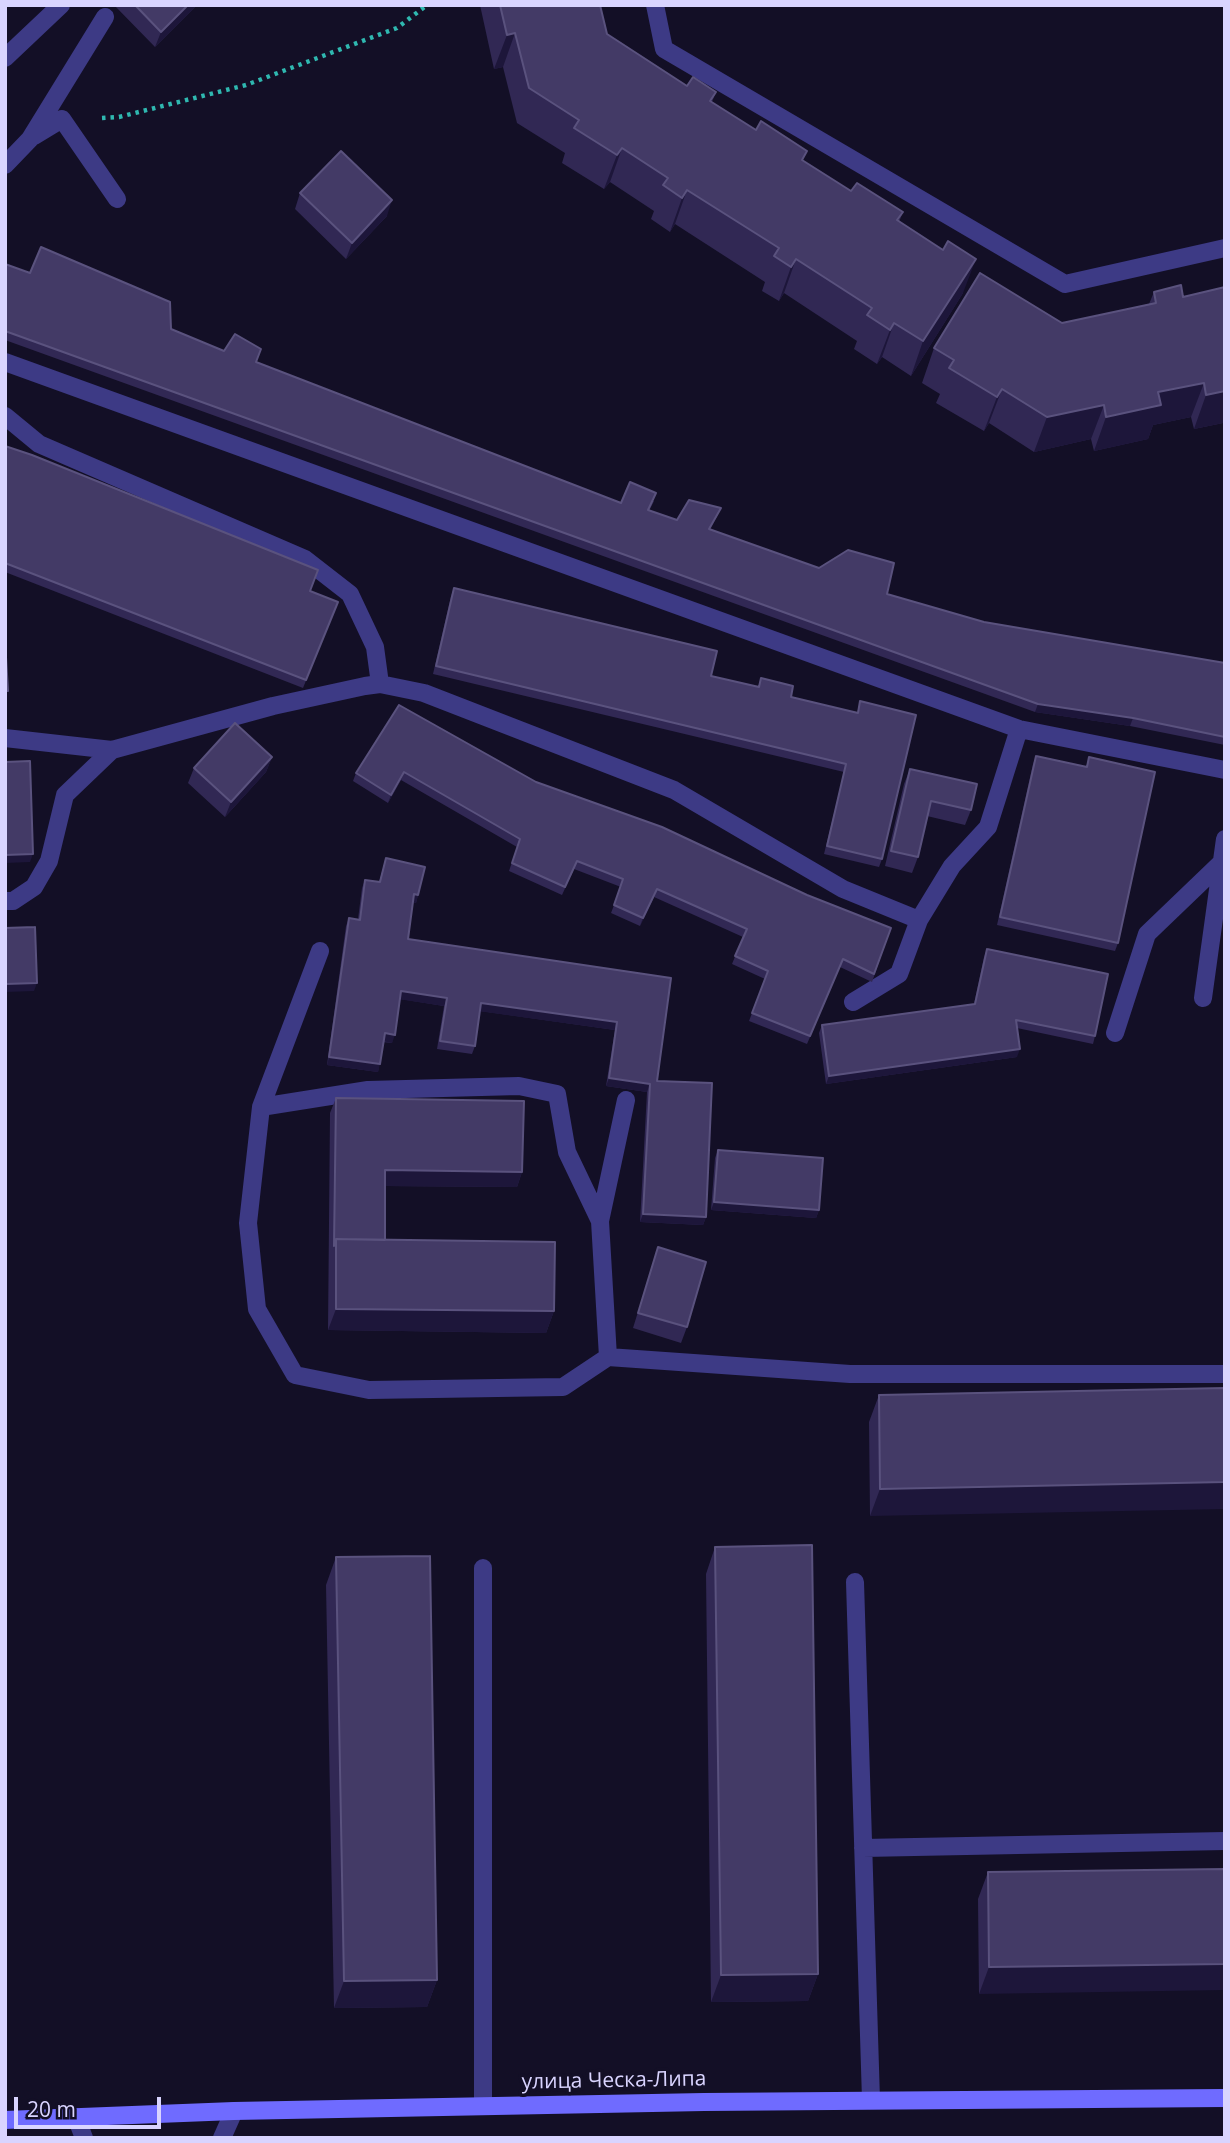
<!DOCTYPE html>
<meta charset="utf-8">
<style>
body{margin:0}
#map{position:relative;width:1230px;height:2143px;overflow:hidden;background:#130f26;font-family:"Open Sans",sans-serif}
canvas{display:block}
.frame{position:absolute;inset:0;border:7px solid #d9d4ff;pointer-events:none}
.scale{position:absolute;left:14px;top:2097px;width:147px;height:32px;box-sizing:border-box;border:4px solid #d9d4ff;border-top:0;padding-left:9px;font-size:21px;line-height:24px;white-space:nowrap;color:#d9d4ff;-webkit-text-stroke:5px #130f26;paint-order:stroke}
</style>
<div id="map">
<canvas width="1230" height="2143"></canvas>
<div class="frame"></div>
<div class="scale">20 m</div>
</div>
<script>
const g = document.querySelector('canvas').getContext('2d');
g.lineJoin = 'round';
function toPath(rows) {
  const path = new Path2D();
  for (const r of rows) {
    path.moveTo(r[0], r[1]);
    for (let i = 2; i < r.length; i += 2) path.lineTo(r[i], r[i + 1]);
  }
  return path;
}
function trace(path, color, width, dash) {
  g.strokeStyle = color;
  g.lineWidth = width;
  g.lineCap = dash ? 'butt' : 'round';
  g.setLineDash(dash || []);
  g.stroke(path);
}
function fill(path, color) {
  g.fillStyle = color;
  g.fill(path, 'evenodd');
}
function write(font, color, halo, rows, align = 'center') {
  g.font = font + ' "Open Sans",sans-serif';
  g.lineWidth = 7;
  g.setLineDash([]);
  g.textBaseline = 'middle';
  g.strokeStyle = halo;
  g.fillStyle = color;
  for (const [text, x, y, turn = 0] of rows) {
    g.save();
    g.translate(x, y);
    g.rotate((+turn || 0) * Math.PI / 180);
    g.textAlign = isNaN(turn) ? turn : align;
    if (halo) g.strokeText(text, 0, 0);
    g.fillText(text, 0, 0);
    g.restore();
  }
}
trace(toPath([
 [102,118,119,117,246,85,397,28,427,5]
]), '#2fb8b0', 4.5, [3.5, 5]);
trace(toPath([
 [655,5,664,49,1065,284,1225,248],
 [5,58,61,5],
 [34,136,62,119,117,199],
 [5,165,30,139,105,17],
 [5,362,1019,729,1225,770],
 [5,416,39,444,305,559,350,594,375,647,380,684],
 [5,738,112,750,273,706,365,686,380,684,424,693,674,790,843,889,919,920],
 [5,901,13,901,34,887,49,861,65,795,112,750],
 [320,951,261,1107,248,1223,257,1309,295,1375,369,1390,563,1387,608,1357,600,1221,626,1100],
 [1203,998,1225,839],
 [853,1002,899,974,919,920,952,866,988,827,1019,729],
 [1115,1033,1147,934,1222,862],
 [261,1107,368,1090,519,1086,557,1094,567,1152,600,1221],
 [608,1357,850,1374,1225,1374],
 [855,1582,871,2100],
 [863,1848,1225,1841],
 [483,2106,483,1568],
 [76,2117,84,2138],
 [222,2138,234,2111]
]), '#3d3a85', 18);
trace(toPath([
 [5,2120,234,2111,704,2102,1225,2098]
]), '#6f6bff', 18);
fill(toPath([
 [114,5,197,5,155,47],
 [480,5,600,5,607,34,687,86,716,92,712,102,851,191,903,212,899,222,963,293,911,376,882,357,877,364,854,349,857,341,784,293,779,301,762,291,765,282,675,224,670,232,651,219,654,211,610,182,604,189,562,163,565,153,517,123,503,67,494,69],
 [300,193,387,216,346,259,295,209],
 [5,264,171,329,224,351,257,362,621,503,654,501,649,511,677,520,721,508,710,530,887,594,984,622,1225,663,1225,745,1130,726,1035,712,5,340],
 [1225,287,1225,417,1223,423,1194,429,1191,417,1153,425,1148,439,1094,451,1091,439,1034,452,989,423,984,431,936,403,940,394,922,383,934,348,1062,323,1149,304,1154,292,1183,297],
 [5,446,310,591,338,602,303,688,5,572],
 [454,588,711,676,758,687,761,678,791,697,857,713,860,701,882,859,879,867,824,854,844,772,433,674,451,596],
 [399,705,536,782,807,895,891,928,872,982,840,967,807,1044,749,1021,765,979,732,964,743,937,654,897,640,926,611,913,621,887,574,869,562,895,509,871,517,847,401,780,388,803,353,781,356,773],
 [1036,756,1086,767,1089,757,1118,943,1115,951,997,925,1033,764],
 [272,757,266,772,225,817,188,783,194,768],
 [910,769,971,810,965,825,927,816,918,857,912,873,885,866,904,784],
 [386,858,418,895,416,903,413,902,408,939,671,978,657,1081,706,1217,703,1225,640,1222,647,1092,606,1086,615,1030,480,1011,475,1046,472,1054,437,1049,444,1006,400,999,392,1043,383,1042,378,1072,327,1065,346,926,349,918,358,919,362,888,365,880,379,882],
 [987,949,1095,1036,1093,1044,1017,1028,1017,1057,826,1084,819,1033,822,1025,974,1004,984,957],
 [336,1098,522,1172,517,1187,385,1186,385,1240,554,1311,546,1333,328,1330,330,1113],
 [718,1150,819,1210,816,1218,711,1210,715,1158],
 [658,1247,687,1327,681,1343,633,1328],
 [1225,1388,870,1516,869,1422,879,1395],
 [715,1547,818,1974,808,2001,711,2002,706,1574],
 [336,1557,437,1980,427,2007,334,2008,326,1585],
 [1225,1869,979,1994,978,1899,988,1872]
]), '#312854');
fill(toPath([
 [188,5,197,5,155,47,161,32],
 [515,33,503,67,494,69,507,35],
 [622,148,610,182,604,189,617,155],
 [687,190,675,224,670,232,682,198],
 [392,200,387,216,346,259,352,243],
 [796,259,784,293,779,301,791,267],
 [976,259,963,293,911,376,923,341],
 [894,323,882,357,877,364,890,330],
 [1204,383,1191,417,1153,425,1148,439,1094,451,1106,417,1158,392],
 [1002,389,989,423,984,431,997,397],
 [1225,391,1225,417,1223,423,1194,429,1206,395],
 [1104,405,1091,439,1034,452,1047,417],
 [1038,704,1133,718,1130,726,1035,712],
 [272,757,266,772,225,817,231,802],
 [404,772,401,780,388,803,391,795],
 [33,854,30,862,5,863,5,855],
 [657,889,654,897,640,926,643,918],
 [414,894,418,895,416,903,411,902],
 [37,983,34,991,5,992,5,984],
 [401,991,447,998,444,1006,398,999],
 [481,1003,617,1022,615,1030,478,1011],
 [385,1033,395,1035,392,1043,382,1041],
 [1020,1049,1017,1057,826,1084,829,1076],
 [329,1057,380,1064,378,1072,327,1065],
 [609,1078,650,1084,647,1092,606,1086],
 [385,1170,522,1172,517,1187,380,1186],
 [714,1202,819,1210,816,1218,711,1210],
 [643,1214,706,1217,703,1225,640,1222],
 [336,1309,554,1311,546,1333,328,1330],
 [1225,1482,1225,1509,870,1516,880,1489],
 [1225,1964,1225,1990,979,1994,989,1967],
 [818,1974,808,2001,711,2002,721,1975],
 [437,1980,427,2007,334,2008,344,1981]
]), '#1d163a');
const building = toPath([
 [135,5,188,5,161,32,135,5],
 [500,5,600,5,607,34,687,86,693,77,716,92,710,101,756,130,761,121,807,151,802,160,851,191,857,183,903,212,897,220,943,250,948,241,976,259,923,341,894,323,890,330,867,315,872,308,796,259,791,267,774,256,779,248,687,190,682,198,663,185,668,178,622,148,617,155,574,128,579,120,529,88,515,33,507,35,500,5],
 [341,151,392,200,352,243,300,193,341,151],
 [41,247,170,302,171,329,224,351,235,334,261,349,256,362,621,503,630,482,656,493,648,510,677,520,689,500,721,508,709,529,819,568,848,550,894,563,887,594,984,622,1225,663,1225,737,1133,718,1038,704,5,331,5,264,30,273,41,247],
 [980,273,1062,323,1156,303,1154,292,1181,285,1183,297,1225,287,1225,391,1206,395,1204,383,1158,392,1161,405,1106,417,1104,405,1047,417,1002,389,997,397,949,368,954,360,934,348,980,273],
 [5,446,32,455,318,570,310,591,338,602,306,680,5,563,5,446],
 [454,588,717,651,711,676,759,687,761,678,793,686,791,697,858,713,860,701,916,715,882,859,827,846,846,764,436,666,454,588],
 [5,640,8,691,5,691,5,640],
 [399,705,536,782,662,827,807,895,891,928,874,974,843,959,810,1036,752,1013,768,971,735,956,747,929,657,889,643,918,614,905,623,879,577,861,565,887,512,863,520,839,404,772,391,795,356,773,399,705],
 [235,723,272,757,231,802,194,768,235,723],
 [1036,756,1087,767,1089,757,1155,772,1118,943,1000,917,1036,756],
 [30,761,33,854,5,855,5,762,30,761],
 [910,769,977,784,971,810,931,801,918,857,891,851,910,769],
 [386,858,425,867,418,895,414,894,408,939,671,978,657,1081,712,1083,706,1217,643,1214,650,1084,609,1078,617,1022,481,1003,475,1046,440,1041,447,998,401,991,395,1035,385,1033,380,1064,329,1057,349,918,360,920,365,880,380,882,386,858],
 [35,927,37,983,5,984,5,928,35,927],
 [987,949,1108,974,1095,1036,1016,1020,1020,1049,829,1076,822,1025,975,1004,987,949],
 [336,1098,524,1101,522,1172,385,1170,385,1240,336,1239,334,1246,336,1098],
 [718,1150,823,1158,819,1210,714,1202,718,1150],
 [336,1239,555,1242,554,1311,336,1309,336,1239],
 [658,1247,706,1262,687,1327,638,1313,658,1247],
 [1225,1388,1225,1482,880,1489,879,1395,1225,1388],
 [812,1545,818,1974,721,1975,715,1547,812,1545],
 [430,1556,437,1980,344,1981,336,1557,430,1556],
 [1225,1869,1225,1964,989,1967,988,1872,1225,1869]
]);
fill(building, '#433a66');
trace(building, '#5a527e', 2);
write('21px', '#d9d4ff', '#130f26', [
 ["улица Ческа-Липа",614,2081,-1]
]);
</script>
